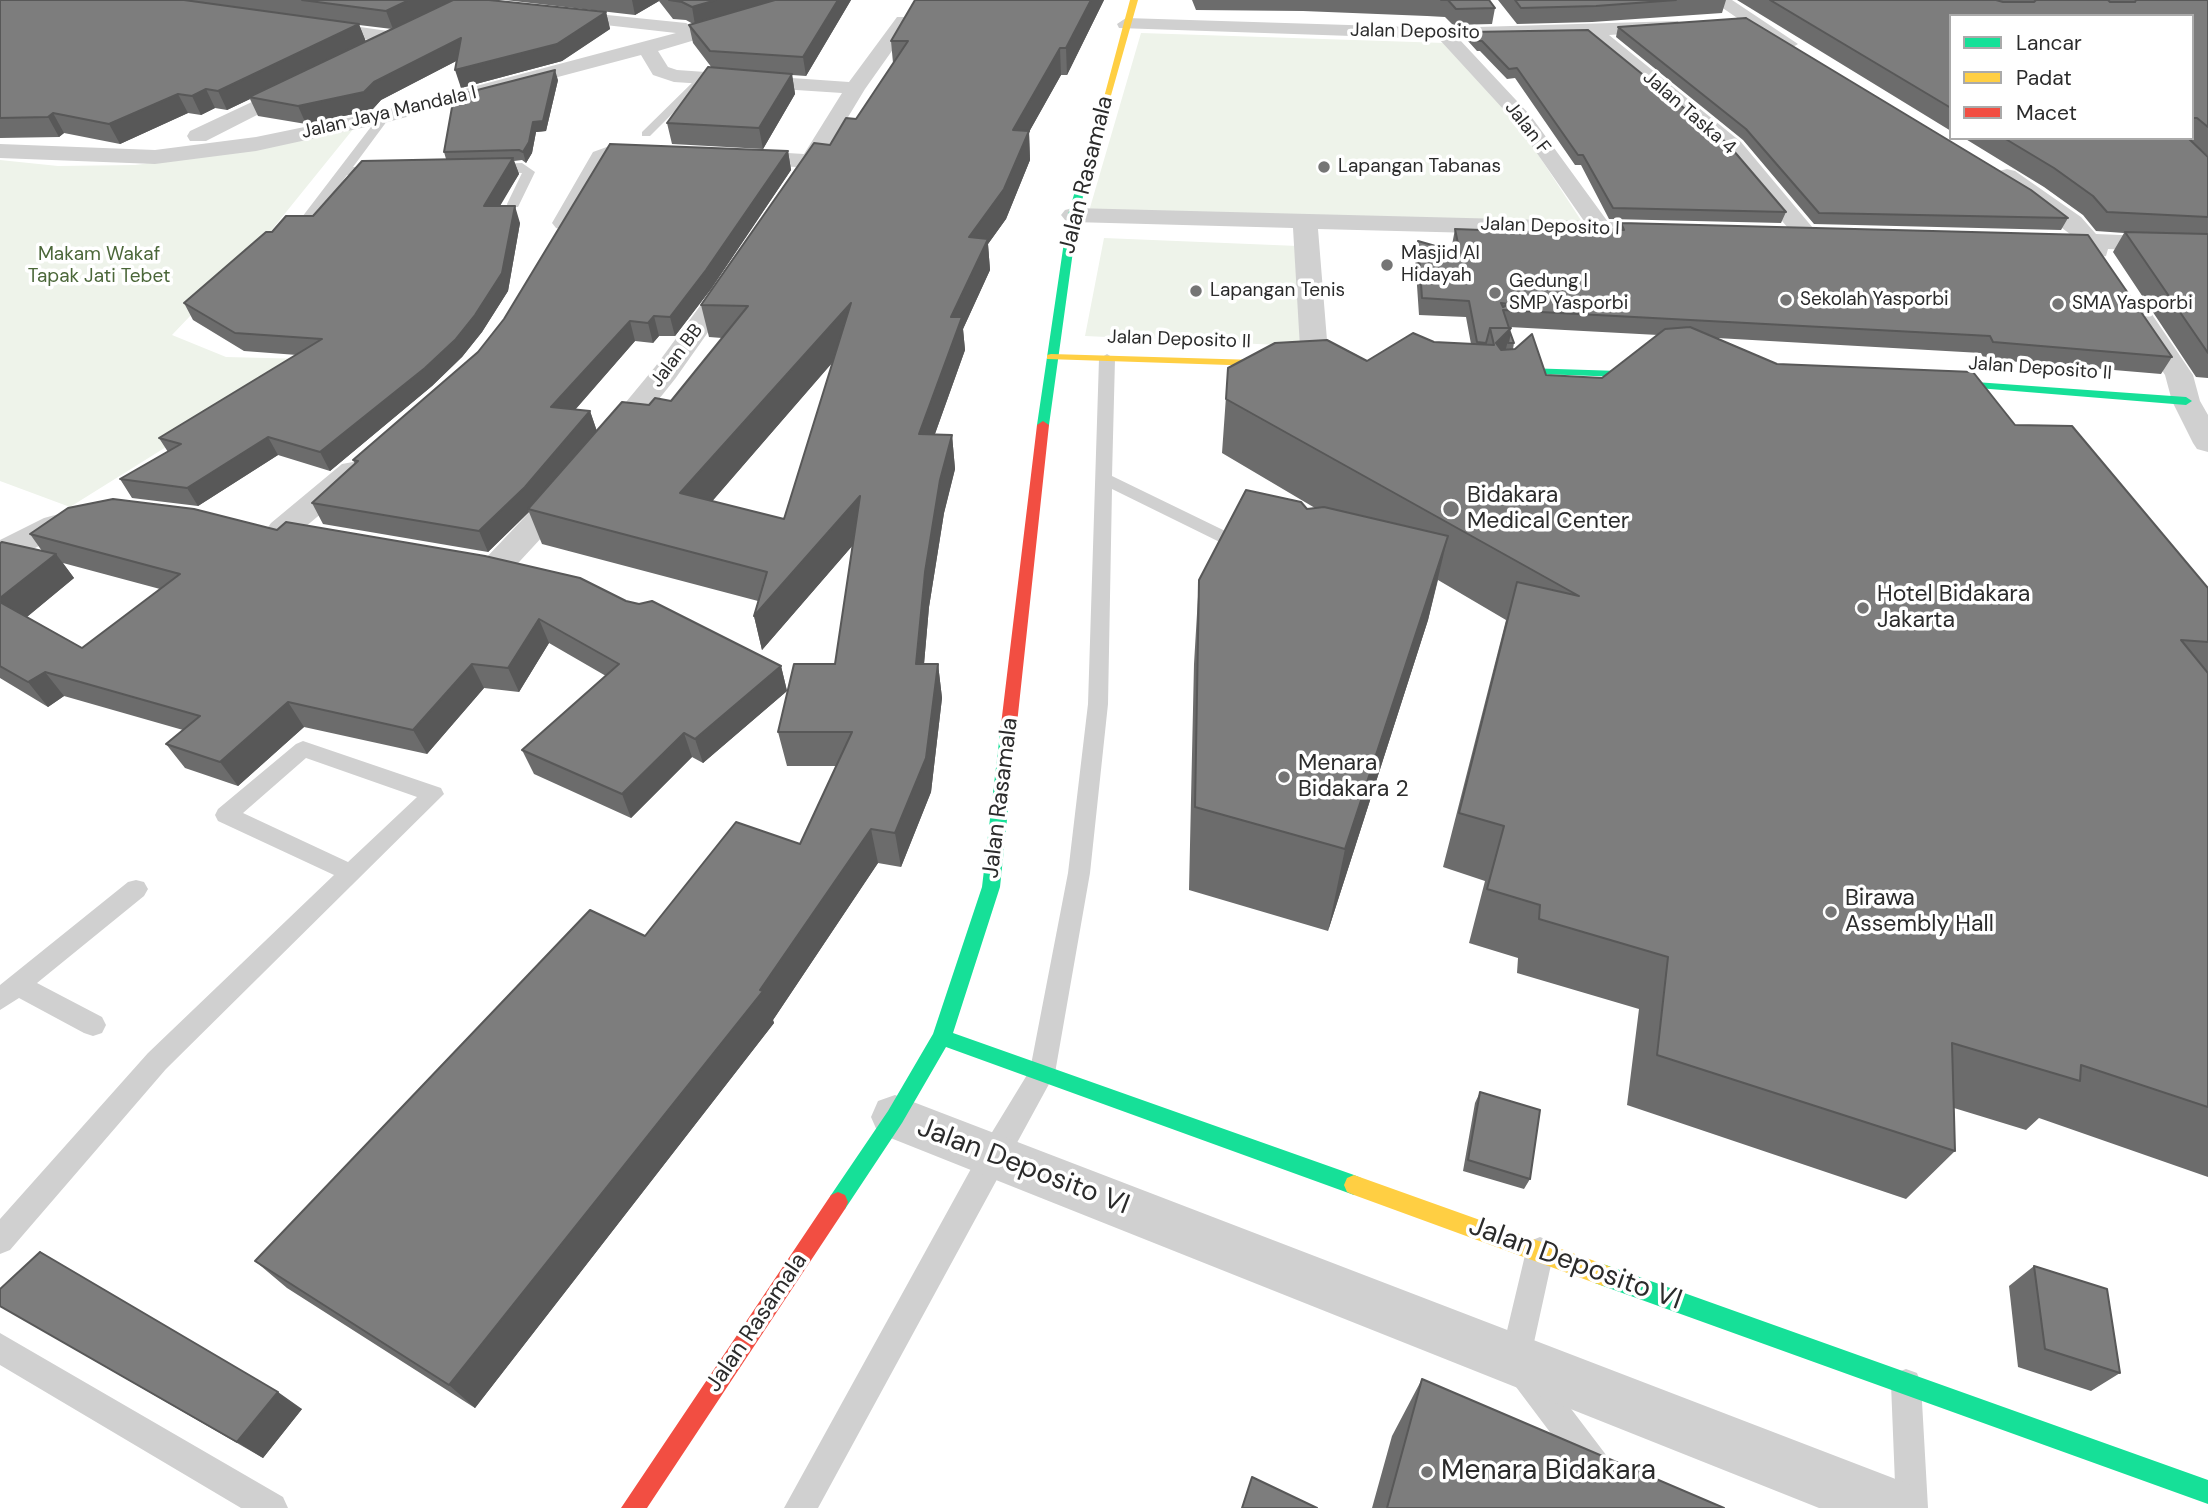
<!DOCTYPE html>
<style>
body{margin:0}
#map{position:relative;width:2208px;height:1508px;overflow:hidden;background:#fff;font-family:"DM Sans",sans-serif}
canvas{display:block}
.legend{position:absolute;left:1949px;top:14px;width:245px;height:126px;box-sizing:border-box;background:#fff;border:2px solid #aaa;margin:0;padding:9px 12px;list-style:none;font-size:21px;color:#2b2b2b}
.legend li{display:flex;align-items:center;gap:14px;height:35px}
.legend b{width:35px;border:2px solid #aaa}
</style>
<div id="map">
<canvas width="2208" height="1508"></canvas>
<ul class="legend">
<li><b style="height:9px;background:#16e098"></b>Lancar</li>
<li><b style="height:9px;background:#ffcf43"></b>Padat</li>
<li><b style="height:9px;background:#f24e42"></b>Macet</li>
</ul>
</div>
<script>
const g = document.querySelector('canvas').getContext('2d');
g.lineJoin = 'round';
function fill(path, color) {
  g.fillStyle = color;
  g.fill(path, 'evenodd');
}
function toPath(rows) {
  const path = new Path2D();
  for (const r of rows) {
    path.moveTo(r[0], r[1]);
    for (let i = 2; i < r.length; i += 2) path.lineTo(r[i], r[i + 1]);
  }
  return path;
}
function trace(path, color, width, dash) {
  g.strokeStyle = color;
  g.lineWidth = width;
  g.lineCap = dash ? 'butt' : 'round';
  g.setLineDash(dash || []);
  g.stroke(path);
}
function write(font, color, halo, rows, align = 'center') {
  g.font = font + ' "DM Sans",sans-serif';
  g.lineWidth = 7;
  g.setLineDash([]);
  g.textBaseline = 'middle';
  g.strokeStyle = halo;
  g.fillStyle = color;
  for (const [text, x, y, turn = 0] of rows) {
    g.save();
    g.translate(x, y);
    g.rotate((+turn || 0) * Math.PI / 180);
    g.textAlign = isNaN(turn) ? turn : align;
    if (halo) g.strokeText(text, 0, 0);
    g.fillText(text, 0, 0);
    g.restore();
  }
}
fill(toPath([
 [1141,33,1445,43,1513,116,1588,231,1087,218],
 [354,128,270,232,172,335,226,357,307,359,70,507,0,481,0,160,58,166,135,165,208,156],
 [1104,238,1298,246,1300,346,1085,336]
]), '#eef3ea');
fill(toPath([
 [698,77,707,79,650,136,642,136,642,132,698,77],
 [380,115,390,117,353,167,381,166,385,167,385,173,347,175,309,227,299,227,299,221,380,115],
 [522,163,535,172,518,207,508,207,507,204,522,173,490,172,484,168,490,164,522,163],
 [1107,354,1115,359,1112,476,1254,545,1257,549,1254,553,1242,553,1112,489,1108,704,1090,873,1055,1073,818,1508,784,1508,983,1147,1030,1070,1068,873,1088,704,1099,359,1107,354],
 [303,741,441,788,444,794,166,1069,10,1250,0,1254,0,1219,148,1053,334,875,218,821,215,815,218,809,296,744,303,741],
 [306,758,417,797,348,862,243,813,306,758],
 [136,880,144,882,148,889,144,896,37,983,102,1017,106,1025,102,1033,93,1036,84,1033,19,998,0,1010,0,985,128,882,136,880],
 [1540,1237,1550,1241,1554,1251,1531,1356,1638,1497,1643,1508,1607,1508,1504,1371,1500,1360,1526,1251,1530,1241,1540,1237],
 [0,1333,283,1497,288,1508,241,1508,0,1365,0,1333],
 [1906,1369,1917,1373,1921,1384,1928,1508,1896,1508,1891,1384,1895,1373,1906,1369]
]), '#d0d0d0');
fill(toPath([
 [791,0,819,0,816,4,658,51,668,67,677,70,849,82,897,17,911,17,913,21,865,89,810,180,807,185,799,187,791,185,788,180,796,167,738,164,730,162,727,157,730,152,738,150,804,154,842,93,674,82,653,75,641,55,384,123,256,151,155,164,0,158,0,144,155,150,256,137,382,111,676,33,552,19,549,15,558,10,686,23,695,28,791,0],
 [1711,0,1732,0,1798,44,1788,50,1781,48,1711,0],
 [1126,18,1444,28,1678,21,1680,25,1671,31,1609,35,1741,142,1818,234,1815,239,1806,241,1797,239,1725,152,1587,37,1459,39,1530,115,1608,222,1672,224,1681,226,1684,231,1681,236,1672,238,1318,229,1329,365,1325,371,1315,373,1305,371,1301,365,1293,228,1073,222,1065,220,1061,215,1065,210,1073,208,1584,221,1516,123,1439,39,1119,28,1117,24,1126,18],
 [311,20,395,32,404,38,395,44,304,30,302,26,311,20],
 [301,79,308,81,311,85,308,89,206,141,190,141,187,136,190,131,301,79],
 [615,144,653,146,661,148,664,153,661,158,653,160,618,158,610,161,572,228,564,230,556,228,552,223,593,152,615,144],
 [2007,169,2015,171,2081,217,2096,234,2169,237,2178,239,2181,244,2178,249,2169,251,2108,249,2106,256,2097,258,2088,256,2082,249,2031,245,2028,240,2031,235,2070,234,1999,181,1996,176,1999,171,2007,169],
 [734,269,743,272,747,277,675,379,619,449,608,452,597,449,593,443,597,437,655,367,725,272,734,269],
 [2140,308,2149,310,2193,375,2200,401,2208,415,2208,452,2197,449,2193,443,2172,401,2165,375,2127,316,2131,310,2140,308],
 [353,462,364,464,368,471,364,478,293,537,282,540,271,537,266,530,271,523,342,464,353,462],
 [569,480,580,482,585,489,580,496,508,574,496,578,484,574,479,567,484,560,558,482,569,480],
 [81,508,92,511,97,518,92,525,66,532,12,560,0,563,0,540,44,518,81,508],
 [895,1095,1893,1478,1914,1487,1923,1508,1819,1508,878,1133,871,1117,878,1101,895,1095]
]), '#d0d0d0');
fill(toPath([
 [1106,96,1110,99,1078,215,1049,425,1043,429,1037,425,1068,215,1102,99,1106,96],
 [1493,367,1620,371,1660,367,1666,370,1660,373,1620,377,1489,372,1487,370,1493,367],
 [1933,379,2186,397,2192,401,2186,405,1929,384,1927,382,1933,379],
 [1008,727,1016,733,1000,887,953,1033,1354,1175,1361,1178,1364,1185,1361,1192,1354,1195,946,1047,902,1123,845,1209,838,1212,831,1209,828,1202,831,1195,888,1111,933,1034,982,887,1000,733,1008,727],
 [1603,1264,2208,1480,2208,1504,1603,1286,1595,1283,1592,1275,1595,1267,1603,1264]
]), '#16e098');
fill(toPath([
 [1130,0,1138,0,1110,99,1103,101,1130,0],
 [1051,354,1290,361,1296,364,1290,367,1047,359,1047,355,1051,354],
 [1354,1175,1603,1264,1611,1267,1614,1275,1611,1283,1603,1286,1354,1195,1347,1192,1344,1185,1347,1178,1354,1175]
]), '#ffcf43');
fill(toPath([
 [1043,421,1049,425,1016,733,1008,739,1000,733,1037,425,1043,421],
 [838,1192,845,1195,848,1202,845,1209,647,1508,621,1508,831,1195,838,1192]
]), '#f24e42');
fill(toPath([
 [0,0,453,0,606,12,610,29,562,61,461,88,456,61,381,100,372,110,306,124,258,116,250,99,227,110,215,108,201,115,188,113,120,144,64,133,59,137,0,138],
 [359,25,392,29,366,42],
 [505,0,851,0,806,76,792,75,795,94,763,149,672,144,667,123,712,68,693,43,689,25,693,24,686,20,673,19,659,1,635,15],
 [915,0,1104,0,1067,75,1061,75,1029,132,1030,160,1006,219,988,244,990,270,963,329,965,350,935,434,952,435,955,469,944,513,929,607,924,664,938,664,942,698,931,792,901,867,878,863,773,1020,774,1023,475,1408,287,1288,255,1261,645,936,800,844,836,766,787,766,778,732,835,664,853,545,762,650,754,616,758,601,542,544,529,512,488,552,323,524,312,503,355,464,353,460,788,151,791,170,711,289,675,336,659,336,653,343,635,341,575,410,590,411,597,431,649,405,671,401,722,338,709,337,701,305,830,145,856,119,893,63,891,41],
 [833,362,784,519,712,501,719,493],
 [1192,0,1489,0,1495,8,1492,24,1453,25,1445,17,1427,16,1303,11,1196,10],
 [1498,0,1726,0,1722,13,1592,22,1517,24],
 [1737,0,2208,0,2208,156,2188,138,2192,138,2192,16,1951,16,1951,131],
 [1618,27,2068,218,2061,230,1814,224,1743,140,1616,37],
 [1470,32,1786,212,1781,223,1609,219,1581,165,1575,165,1515,78,1507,79,1480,51,1477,51,1468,41],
 [558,80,546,131,536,132,532,153,526,163,522,160,514,161,519,174,499,206,520,223,508,291,482,332,462,357,432,386,330,471,278,455,198,506,132,498,120,479,168,452,159,438,297,355,244,351,193,320,184,303,272,232,446,159,444,152],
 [1964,138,2188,138,2208,157,2208,378,2196,377,2113,252,2124,233,2096,231,2083,215,2044,187],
 [1621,223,2172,357,2161,374,1984,359,1981,353,1717,338,1777,364,2015,425,2208,588,2208,1177,2039,1118,2026,1130,1954,1108,1955,1151,1906,1199,1627,1105,1639,1009,1517,973,1518,958,1469,943,1485,881,1443,867,1506,620,1438,580,1428,620,1328,931,1189,890,1194,664,1199,580,1307,509,1315,508,1222,453,1228,368,1367,361,1434,342,1471,344,1466,317,1419,315,1415,256,1418,241,1453,251,1452,245,1455,229,1583,234,1585,228,1619,230],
 [1509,327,1658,335,1602,378,1546,375,1513,349,1514,343,1510,332,1511,328,1509,328],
 [277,530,626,601,781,666,787,691,703,763,692,757,631,818,534,774,522,750,606,676,549,643,519,692,484,688,427,754,304,727,238,786,185,768,166,744,183,730,64,696,48,707,0,678,0,543,42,551,30,534],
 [63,563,160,589,82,648,27,617,74,578],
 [1480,1092,1530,1179,1524,1189,1463,1171,1475,1103],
 [2034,1266,2120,1373,2091,1391,2018,1367,2009,1286],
 [0,1306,302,1409,263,1458],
 [1422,1379,1724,1508,1372,1508,1392,1436]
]), '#6c6c6c');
fill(toPath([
 [409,0,453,0,393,29,386,11],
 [632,0,659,0,659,1,635,15],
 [716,0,782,0,695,25,692,7],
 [838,0,851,0,806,76,803,57],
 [1091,0,1104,0,1067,75,1066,48],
 [606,12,610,29,562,61,461,88,455,70],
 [359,24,366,42,249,97,250,99,227,110,218,91],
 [461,38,466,56,381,100,372,110,306,124,298,106],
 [1060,48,1061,75,1029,132,1030,160,1006,219,988,244,990,270,963,329,965,350,923,467,919,434,951,317,969,237,1013,130],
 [555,70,558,80,546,131,536,132,532,153,526,163,523,152,533,122],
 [792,74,795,94,763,149,759,128],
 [206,89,215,108,201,115,192,96],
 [178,94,188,113,120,144,109,124],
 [53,113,64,133,59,137,48,117],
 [788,151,791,170,711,289,675,336,670,317],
 [513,158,519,174,490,223,484,206],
 [515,206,520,223,508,291,482,332,462,357,432,386,330,471,320,452],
 [851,303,856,335,690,527,680,493],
 [654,316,659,336,653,343,648,323],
 [630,321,635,341,559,428,551,407],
 [1511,328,1498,381,1496,343],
 [590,411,597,432,528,509,529,512,488,552,479,531],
 [952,435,955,469,944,513,929,607,921,698,916,664,925,572,940,480],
 [268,437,278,455,198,506,187,488],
 [860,496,866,530,762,650,754,616],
 [1448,536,1428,620,1328,931,1345,849],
 [56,554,74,578,17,625,0,604,0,598],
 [539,619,549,643,519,692,508,668],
 [472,664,484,688,427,754,413,730],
 [938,664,942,698,931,792,901,867,895,833],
 [781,666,787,691,703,763,695,739],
 [45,672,64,696,48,707,28,682],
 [288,702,304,727,238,786,220,762],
 [684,733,692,757,631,818,622,794],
 [871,829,878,863,773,1020,774,1023,475,1408,449,1385,760,990],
 [278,1392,302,1409,263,1458,237,1442]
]), '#585858');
const building = toPath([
 [0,0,184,0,359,24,218,91,206,89,192,96,178,94,109,124,53,113,48,117,0,118,0,0],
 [302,0,409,0,386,11,302,0],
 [453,0,489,0,606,12,557,44,455,70,461,38,374,82,364,92,298,106,249,97,453,0],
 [669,0,716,0,692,7,682,2,669,0],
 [775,0,838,0,803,57,710,51,689,25,775,0],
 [915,0,1091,0,1066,48,1060,48,1013,130,1029,131,1004,189,969,237,988,239,951,317,962,317,919,434,952,435,940,480,925,572,916,664,938,664,926,758,895,833,871,829,760,990,763,991,449,1385,255,1261,590,910,645,936,736,822,800,844,852,732,778,732,794,664,835,664,860,496,754,616,767,572,528,509,622,402,649,405,655,398,671,401,748,306,701,305,814,143,830,145,846,118,856,119,908,41,891,41,915,0],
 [851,303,784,519,680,493,851,303],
 [1441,0,1489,0,1495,8,1456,9,1448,0,1441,0],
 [1515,0,1676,0,1596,6,1521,8,1515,0],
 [1770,0,1996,0,2003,2,2034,2,2036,0,2108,0,2110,2,2135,2,2136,0,2208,0,2208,127,2197,118,2192,118,2192,16,1951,16,1951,108,1770,0],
 [1746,18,2031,190,2068,218,1819,213,1746,129,1618,27,1746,18],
 [1588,30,1727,143,1786,212,1613,208,1583,155,1578,155,1517,68,1509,69,1482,41,1479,41,1470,32,1588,30],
 [708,67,792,74,759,128,667,123,708,67],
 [555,70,543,121,533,122,529,142,523,152,519,150,444,152,454,96,555,70],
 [2004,138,2188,138,2208,157,2208,217,2107,212,2093,196,2054,168,2004,138],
 [610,144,788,151,706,270,670,317,654,316,648,323,630,321,551,407,590,411,525,487,479,531,312,503,358,461,353,460,478,352,504,319,610,144],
 [513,158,484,206,515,206,502,273,475,315,455,340,425,368,320,452,268,437,187,488,120,479,181,444,159,438,322,339,235,333,184,303,266,232,272,232,286,216,313,216,362,161,513,158],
 [1621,223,2088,235,2172,357,1993,342,1990,336,1503,310,1509,328,1490,328,1486,343,1477,342,1469,301,1422,298,1418,241,1460,253,1455,229,1587,234,1585,228,1624,230,1621,223],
 [1501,303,1509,304,1503,307,1501,303],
 [2125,232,2208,234,2208,353,2125,232],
 [1690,327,1777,364,1973,372,2015,425,2072,426,2208,588,2208,642,2181,640,2208,673,2208,1107,2081,1065,2080,1081,1952,1043,1955,1151,1657,1055,1668,957,1539,919,1540,905,1487,889,1504,826,1459,813,1517,582,1579,596,1226,399,1228,368,1275,343,1327,340,1367,361,1413,333,1434,342,1494,345,1490,328,1511,328,1496,343,1501,350,1515,349,1532,334,1546,375,1602,378,1665,329,1690,327],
 [1510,332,1514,343,1508,343,1510,332],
 [1246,490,1301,502,1307,509,1324,507,1448,536,1345,849,1195,807,1199,580,1246,490],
 [113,499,194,509,277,530,286,522,485,556,580,578,626,601,639,604,652,601,781,666,695,739,684,733,622,794,522,750,619,664,539,619,508,668,472,664,413,730,288,702,220,762,166,744,200,716,45,672,28,682,0,666,0,602,82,648,180,574,30,534,68,508,113,499],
 [2,542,56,554,0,598,0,543,2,542],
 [1480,1092,1540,1110,1530,1179,1468,1160,1480,1092],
 [40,1252,278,1392,237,1442,0,1306,0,1289,40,1252],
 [2034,1266,2107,1289,2120,1373,2045,1349,2034,1266],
 [1422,1379,1724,1508,1387,1508,1422,1379],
 [1252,1477,1317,1508,1242,1508,1252,1477]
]);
fill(building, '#7d7d7d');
trace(building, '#585858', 2);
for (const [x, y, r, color] of [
 [1324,167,7,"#757575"],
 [1387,265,7,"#757575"],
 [1196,291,7,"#757575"],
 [1495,293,7,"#757575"],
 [1786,300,7,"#757575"],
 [2058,304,7,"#757575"],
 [1451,509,9,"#757575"],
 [1863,608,7,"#757575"],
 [1284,777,7,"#757575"],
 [1831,912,7,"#757575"],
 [1427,1472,7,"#757575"]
]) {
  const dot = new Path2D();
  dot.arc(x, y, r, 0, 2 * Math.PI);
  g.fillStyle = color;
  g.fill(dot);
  trace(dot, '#fff', 2.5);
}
write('19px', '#2b2b2b', '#fff', [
 ["Jalan Deposito",1415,32,1],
 ["Jalan Jaya Mandala I",389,113,-13],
 ["Jalan Taska 4",1689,113,41],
 ["Jalan F",1527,128,52],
 ["Jalan Deposito I",1550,227,2],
 ["Jalan Deposito II",1179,340,2],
 ["Jalan BB",677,356,-53],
 ["Jalan Deposito II",2040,369,4]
]);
write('19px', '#2b2b2b', '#fff', [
 ["Lapangan Tabanas",1338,167],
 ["Masjid Al",1401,254],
 ["Hidayah",1401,276],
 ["Gedung I",1509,282],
 ["SMP Yasporbi",1509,304],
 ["Lapangan Tenis",1210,291],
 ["Sekolah Yasporbi",1800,300],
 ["SMA Yasporbi",2072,304]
], 'left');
write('19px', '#4b6739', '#fff', [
 ["Makam Wakaf",99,255],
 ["Tapak Jati Tebet",99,277]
]);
write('23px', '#2b2b2b', '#fff', [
 ["Jalan Rasamala",1087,175,-76],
 ["Jalan Rasamala",1001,798,-83],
 ["Jalan Rasamala",757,1323,-56]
]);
write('23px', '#2b2b2b', '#fff', [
 ["Bidakara",1467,496],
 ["Medical Center",1467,522],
 ["Hotel Bidakara",1877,595],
 ["Jakarta",1877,621],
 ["Menara",1298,764],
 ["Bidakara 2",1298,790],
 ["Birawa",1845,899],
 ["Assembly Hall",1845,925]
], 'left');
write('28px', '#2b2b2b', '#fff', [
 ["Jalan Deposito VI",1023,1167,21],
 ["Jalan Deposito VI",1575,1264,20]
]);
write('28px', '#2b2b2b', '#fff', [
 ["Menara Bidakara",1441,1472]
], 'left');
</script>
